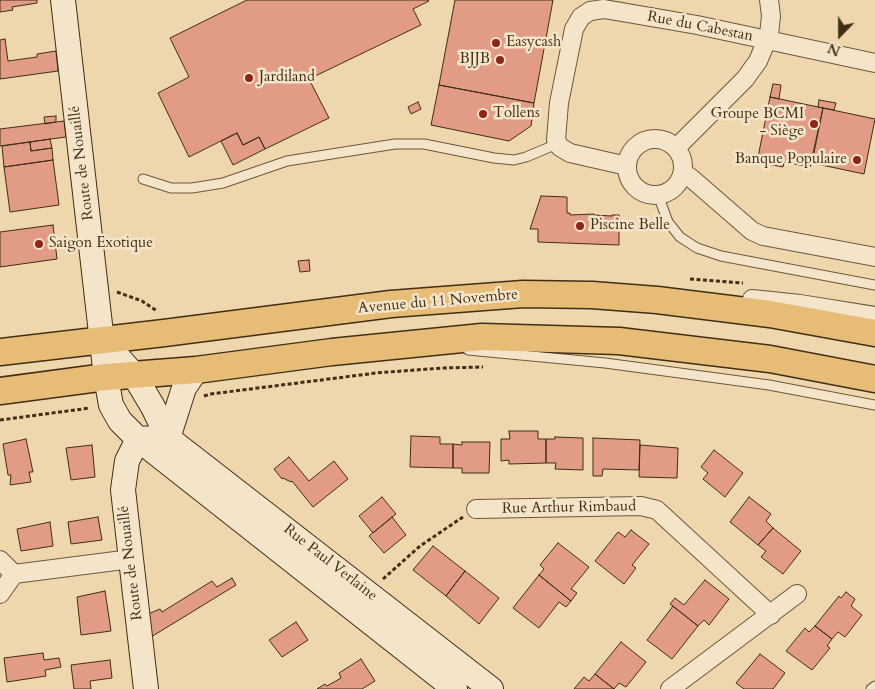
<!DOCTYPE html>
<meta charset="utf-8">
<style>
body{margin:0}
#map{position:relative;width:875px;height:689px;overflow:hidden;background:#eed7ad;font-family:Cardo,serif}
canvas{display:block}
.north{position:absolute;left:815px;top:10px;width:50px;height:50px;-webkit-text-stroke:4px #f4e5ca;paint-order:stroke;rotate:202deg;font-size:14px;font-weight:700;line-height:20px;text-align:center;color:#412e14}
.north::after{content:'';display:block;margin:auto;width:18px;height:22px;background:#412e14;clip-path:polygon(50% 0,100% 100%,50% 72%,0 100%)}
</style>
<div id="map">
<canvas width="875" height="689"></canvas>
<div class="north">N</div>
</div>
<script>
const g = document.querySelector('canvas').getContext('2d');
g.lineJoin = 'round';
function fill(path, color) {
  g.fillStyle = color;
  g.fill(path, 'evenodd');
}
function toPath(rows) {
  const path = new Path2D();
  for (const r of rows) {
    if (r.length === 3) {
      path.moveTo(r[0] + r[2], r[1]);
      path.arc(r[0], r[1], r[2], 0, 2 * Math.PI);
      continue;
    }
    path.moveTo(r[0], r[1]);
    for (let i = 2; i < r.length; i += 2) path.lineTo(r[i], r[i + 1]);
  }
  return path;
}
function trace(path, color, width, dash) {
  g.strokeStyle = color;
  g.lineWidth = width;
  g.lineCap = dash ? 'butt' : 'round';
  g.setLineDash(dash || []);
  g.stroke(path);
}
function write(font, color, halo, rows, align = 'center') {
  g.font = font + ' Cardo,serif';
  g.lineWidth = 5;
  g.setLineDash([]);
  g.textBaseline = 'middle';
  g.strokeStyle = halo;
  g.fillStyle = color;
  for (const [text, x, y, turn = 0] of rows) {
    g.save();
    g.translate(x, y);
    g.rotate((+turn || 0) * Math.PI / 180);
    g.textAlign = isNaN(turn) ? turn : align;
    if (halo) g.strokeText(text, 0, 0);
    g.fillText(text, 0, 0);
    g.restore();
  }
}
const building = toPath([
 [0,0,37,0,37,3,12,7,13,10,0,12,0,0],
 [247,0,428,0,429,1,413,9,421,25,309,79,329,118,265,149,259,137,243,145,237,133,189,157,158,93,189,77,170,38,247,0],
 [455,0,553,0,534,103,439,85,455,0],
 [5,39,8,61,37,57,37,54,56,51,58,71,0,79,0,40,5,39],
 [773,84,781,85,779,99,770,97,773,84],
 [439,85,534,103,531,126,509,141,431,125,439,85],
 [770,97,823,108,810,167,784,162,783,167,757,162,770,97],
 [819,100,836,103,834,110,818,107,819,100],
 [418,102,421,109,411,114,408,107,418,102],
 [823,108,875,119,864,174,812,163,823,108],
 [56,116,56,122,45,124,44,117,56,116],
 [64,121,66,137,0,146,0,129,64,121],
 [237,133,243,145,259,137,265,149,233,165,221,141,237,133],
 [50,139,52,148,31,151,30,142,50,139],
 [30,142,31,151,52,148,53,160,4,167,2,146,30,142],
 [53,160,59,205,10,212,4,167,53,160],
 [541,196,567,197,567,213,570,213,570,215,594,214,594,215,612,216,612,215,619,215,619,245,538,242,538,229,530,229,541,196],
 [53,225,57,259,0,267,0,232,53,225],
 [309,260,310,271,300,272,298,261,309,260],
 [509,431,538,431,538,439,546,439,546,463,509,464,509,460,501,461,501,439,510,439,509,431],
 [411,436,440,437,440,444,453,444,453,468,410,467,411,436],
 [555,437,583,438,583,470,555,469,556,463,546,463,546,439,555,439,555,437],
 [593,438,640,440,639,470,603,469,602,476,593,476,593,438],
 [26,439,33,472,29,472,31,482,10,485,11,475,8,475,3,444,26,439],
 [462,442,490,442,489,473,462,473,462,468,453,468,453,444,462,445,462,442],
 [92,445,95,477,71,480,66,448,92,445],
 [640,445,678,448,677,478,639,477,640,445],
 [714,450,743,473,725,497,703,479,708,473,701,467,714,450],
 [289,457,309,481,334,461,348,479,313,507,292,481,291,482,283,478,282,479,274,469,289,457],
 [382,497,396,514,373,533,359,516,382,497],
 [749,497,771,514,766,521,773,528,758,545,730,522,749,497],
 [98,517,102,540,71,544,68,522,98,517],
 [392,517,406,535,384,553,369,536,392,517],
 [50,522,53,546,21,551,17,529,50,522],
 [773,528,801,551,783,574,761,557,766,551,758,545,773,528],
 [631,530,649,544,632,565,636,568,624,584,595,561,618,532,625,537,631,530],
 [558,543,589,567,571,589,577,593,571,601,539,575,544,569,540,565,558,543],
 [433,546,465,571,446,596,413,570,433,546],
 [465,571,499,598,479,624,446,596,465,571],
 [539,575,571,601,566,607,559,602,539,628,513,608,539,575],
 [232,578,236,585,151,637,148,614,160,609,162,612,212,581,217,587,232,578],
 [705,580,729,599,709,625,704,620,698,626,670,604,675,598,684,605,705,580],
 [105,591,111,631,81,635,77,597,105,591],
 [846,592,855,599,851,606,862,615,845,637,838,632,832,639,815,626,839,596,841,598,846,592],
 [673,606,698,626,672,659,647,640,673,606],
 [296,622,308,640,282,657,269,640,296,622],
 [815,626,832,639,827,646,830,648,812,670,786,651,805,628,809,632,815,626],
 [621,642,646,662,626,687,619,683,614,689,595,674,621,642],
 [43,653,44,660,59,658,61,667,45,670,46,676,7,682,4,658,43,653],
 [760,654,785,673,773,689,744,689,736,683,760,654],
 [361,659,375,681,362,689,317,689,325,684,327,686,341,678,339,673,361,659],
 [110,660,112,678,90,681,91,689,74,689,71,665,110,660],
 [595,674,614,689,574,689,584,677,589,681,595,674]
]);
fill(building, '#e29c85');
trace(building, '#412e14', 1);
const lane = toPath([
 [143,179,171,188,192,188,223,183,287,161,395,144,424,144,494,158,514,160,526,157,557,144],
 [660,195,661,203,668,222,680,237,697,248,721,256,875,285],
 [468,350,605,363,769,385,875,405],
 [871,689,875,686]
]);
const street = toPath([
 [655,167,28],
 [676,148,745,79,758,61,769,35,771,16,769,0],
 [627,166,570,153,560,147,556,140,559,103,574,29,581,17,590,11,604,9,697,25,875,63],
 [683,173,691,178,752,231,763,236,875,257],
 [752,299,800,304,875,316],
 [476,509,641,506,657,510,771,615],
 [0,560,14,574,131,559],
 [0,594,14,574],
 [670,689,797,594]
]);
const secondary = toPath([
 [63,0,106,377,111,405,120,421,138,439,171,465,455,689],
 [103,340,134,375,153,407,168,438,491,689],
 [168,438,184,388,196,370],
 [146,689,123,490,127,461,138,439,154,438]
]);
const primary = toPath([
 [0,352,164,333,391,304,523,294,592,295,657,300,770,314,875,333],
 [0,391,106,377,196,370,332,352,482,337,619,341,770,359,875,379]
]);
trace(lane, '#6c583a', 11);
trace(street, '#6c583a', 20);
trace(secondary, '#412e14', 26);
trace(primary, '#412e14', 29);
trace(toPath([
 [690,279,743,283],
 [117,292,142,301,157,311],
 [204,396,211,394,376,373,442,368,483,367],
 [0,420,90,408],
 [383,579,420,546,463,517]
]), '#412e14', 3, [4, 2.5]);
trace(lane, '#f4e5ca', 9);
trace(street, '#f4e5ca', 18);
trace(secondary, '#f4e5ca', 24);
trace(primary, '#e7bc76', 26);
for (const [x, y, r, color] of [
 [496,43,5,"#8f2418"],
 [500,60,5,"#8f2418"],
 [249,78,5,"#8f2418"],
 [483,114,5,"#8f2418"],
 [814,124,5,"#8f2418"],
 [857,160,5,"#8f2418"],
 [580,226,5,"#8f2418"],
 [39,244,5,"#8f2418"]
]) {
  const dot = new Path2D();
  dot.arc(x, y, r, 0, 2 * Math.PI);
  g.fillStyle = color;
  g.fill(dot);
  trace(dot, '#f4e5ca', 2);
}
write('15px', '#412e14', '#f4e5ca', [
 ["Rue du Cabestan",700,27,11],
 ["Route de Nouaillé",82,163,-97],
 ["Avenue du 11 Novembre",438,302,-5],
 ["Rue Arthur Rimbaud",569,508,-1],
 ["Route de Nouaillé",131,563,-97],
 ["Rue Paul Verlaine",330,563,38]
]);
write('15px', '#412e14', '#f4e5ca', [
 ["Easycash",506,43],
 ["BJJB",490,60,"right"],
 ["Jardiland",259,78],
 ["Tollens",493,114],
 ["Groupe BCMI",804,115,"right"],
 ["- Siège",804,132,"right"],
 ["Banque Populaire",847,160,"right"],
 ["Piscine Belle",590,226],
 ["Saigon Exotique",49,244]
], 'left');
</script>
